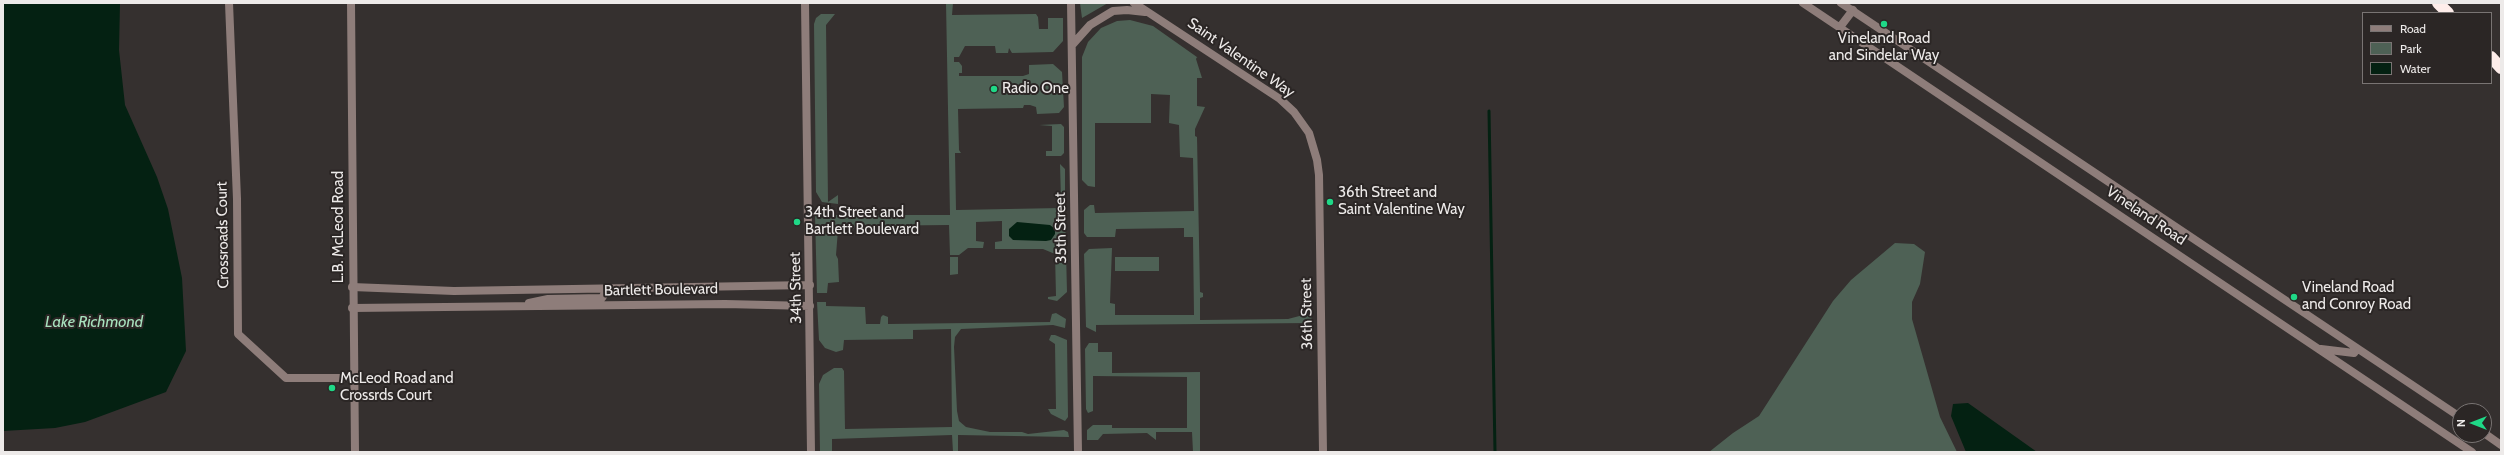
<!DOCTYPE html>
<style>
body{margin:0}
#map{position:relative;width:2504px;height:455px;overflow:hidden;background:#35302f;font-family:Cabin,sans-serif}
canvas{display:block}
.frame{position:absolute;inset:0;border:4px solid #edeae9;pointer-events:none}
.legend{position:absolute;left:2362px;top:12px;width:130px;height:72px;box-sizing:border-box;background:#2b2625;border:1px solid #797473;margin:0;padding:5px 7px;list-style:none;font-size:12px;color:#edeae9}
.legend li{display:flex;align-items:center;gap:8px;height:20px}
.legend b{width:20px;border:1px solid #797473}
.north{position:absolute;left:2452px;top:403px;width:40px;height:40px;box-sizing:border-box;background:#2b2625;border:1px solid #797473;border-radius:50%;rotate:270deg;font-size:11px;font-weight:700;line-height:16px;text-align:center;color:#edeae9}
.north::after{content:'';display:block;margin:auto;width:14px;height:18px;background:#1fd887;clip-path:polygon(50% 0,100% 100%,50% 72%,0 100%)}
</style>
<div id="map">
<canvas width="2504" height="455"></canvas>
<div class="frame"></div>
<ul class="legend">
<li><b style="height:5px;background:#8e7d7a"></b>Road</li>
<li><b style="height:11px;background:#4e6155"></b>Park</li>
<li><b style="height:11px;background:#042112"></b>Water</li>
</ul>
<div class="north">N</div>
</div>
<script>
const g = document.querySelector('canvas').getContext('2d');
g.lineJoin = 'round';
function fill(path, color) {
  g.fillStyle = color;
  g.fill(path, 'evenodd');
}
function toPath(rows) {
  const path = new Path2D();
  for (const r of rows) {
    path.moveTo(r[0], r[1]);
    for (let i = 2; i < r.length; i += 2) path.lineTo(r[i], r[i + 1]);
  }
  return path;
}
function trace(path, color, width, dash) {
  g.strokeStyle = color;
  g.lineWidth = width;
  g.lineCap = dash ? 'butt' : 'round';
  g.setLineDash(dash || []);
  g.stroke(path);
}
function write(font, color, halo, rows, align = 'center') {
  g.font = font + ' Cabin,sans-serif';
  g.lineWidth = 4;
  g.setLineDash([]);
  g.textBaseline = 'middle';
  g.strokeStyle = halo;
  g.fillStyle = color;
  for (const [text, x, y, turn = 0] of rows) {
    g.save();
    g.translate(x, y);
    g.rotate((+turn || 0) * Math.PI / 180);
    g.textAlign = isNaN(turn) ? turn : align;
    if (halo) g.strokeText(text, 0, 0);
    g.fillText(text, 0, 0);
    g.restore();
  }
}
fill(toPath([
 [946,3,953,3,952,15,1036,14,1038,17,1039,29,1048,29,1048,18,1063,18,1063,41,1053,52,1012,53,1009,48,1008,53,996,53,995,46,965,46,959,57,954,57,954,62,959,62,962,66,962,73,959,73,959,76,1023,76,1029,74,1029,65,1053,64,1062,72,1064,107,1059,113,1037,114,1036,107,1030,105,1024,105,1023,108,958,109,959,150,961,153,955,153,956,210,1060,208,1065,211,1067,292,1057,301,1048,299,1048,297,1056,296,1055,254,1043,249,995,249,995,242,1002,241,1002,221,976,222,976,241,984,242,983,248,968,248,959,255,950,255,949,225,855,226,854,229,838,230,836,255,838,259,839,282,828,283,827,293,817,293,815,215,950,215],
 [1080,3,1108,3,1082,18],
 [821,14,835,14,826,25,828,202,838,195,838,204,822,202,816,192,814,24,816,18],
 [1130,20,1153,26,1204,62,1197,57,1196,59,1202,78,1197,78,1197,106,1205,107,1195,129,1195,136,1197,137,1200,292,1203,293,1203,297,1200,298,1200,320,1288,319,1307,314,1312,317,1310,323,1096,325,1096,332,1086,327,1084,254,1089,249,1112,248,1110,303,1115,304,1115,315,1194,315,1193,237,1184,237,1184,228,1116,229,1115,237,1087,237,1084,233,1084,210,1090,205,1094,205,1095,213,1194,211,1193,158,1180,157,1179,125,1169,123,1170,95,1151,94,1151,123,1095,123,1095,187,1088,186,1082,180,1082,57,1088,42,1101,28,1117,21],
 [1061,124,1064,127,1064,153,1061,156,1046,156,1046,151,1052,151,1052,126,1039,125],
 [1060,164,1065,169,1065,194,1061,200],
 [1895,243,1914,244,1925,252,1920,284,1912,302,1912,319,1940,417,1957,452,1709,452,1733,433,1759,416,1833,301,1851,280],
 [950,257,958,257,958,274,950,275],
 [1115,257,1159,257,1159,271,1115,271],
 [817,302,826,302,826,306,865,307,866,324,880,324,881,317,883,315,888,317,888,324,1050,322,1052,314,1056,313,1066,319,1065,328,1053,325,961,329,955,337,954,347,957,411,959,421,966,427,990,432,1022,432,1028,434,1064,430,1068,432,1069,437,958,435,958,452,953,452,952,435,832,439,832,452,820,452,819,384,823,375,834,368,842,368,844,371,845,429,952,427,951,329,913,330,913,339,844,340,843,350,836,352,825,348,819,340],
 [1051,335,1055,335,1067,340,1068,417,1065,421,1051,414,1048,409,1056,409,1055,344,1049,340],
 [1089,343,1098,343,1098,352,1112,352,1112,373,1200,372,1200,452,1193,452,1192,432,1156,432,1156,440,1147,433,1103,434,1098,440,1087,440,1087,430,1093,425,1112,425,1112,428,1187,428,1187,377,1093,376,1093,411,1088,413,1086,409,1085,349]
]), '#4e6155');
fill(toPath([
 [3,3,120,3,119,50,125,105,157,177,168,209,182,278,186,351,166,392,85,422,55,428,3,431],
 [1017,222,1050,225,1055,229,1055,234,1051,240,1046,241,1013,240,1009,236,1009,229],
 [1968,403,2037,452,1966,452,1951,416,1953,404]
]), '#042112');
trace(toPath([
 [1489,111,1495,452]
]), '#042112', 3);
trace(toPath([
 [229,3,237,199,238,334,286,378,353,378],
 [805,3,811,452],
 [1071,3,1078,452],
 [1134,3,1280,99,1294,112,1309,133,1317,160,1319,175,1323,452],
 [1073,44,1090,25,1113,11,1127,10,1145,12],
 [352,287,454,291,810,285],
 [529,303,548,299,602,298,608,288],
 [352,308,725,304,810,306]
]), '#8e7d7a', 8);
trace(toPath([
 [351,3,355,452],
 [1803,3,2472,452],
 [1841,3,2460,417],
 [1840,27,1853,10],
 [2321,349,2354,353,2357,349],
 [2484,433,2501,445]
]), '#8e7d7a', 8);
trace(toPath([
 [2438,3,2448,13],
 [2491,57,2501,68]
]), '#feedea', 12);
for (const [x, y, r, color] of [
 [1884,24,4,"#1fd887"],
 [994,89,4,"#1fd887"],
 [1330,202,4,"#1fd887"],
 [797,222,4,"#1fd887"],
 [2294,297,4,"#1fd887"],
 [332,388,4,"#1fd887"]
]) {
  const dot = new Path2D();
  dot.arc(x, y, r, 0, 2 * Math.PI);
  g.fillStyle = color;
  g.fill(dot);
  trace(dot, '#2b2625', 1.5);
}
write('15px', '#edeae9', '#2b2625', [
 ["Vineland Road",1884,39,"center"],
 ["and Sindelar Way",1884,56,"center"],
 ["Radio One",1002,89],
 ["36th Street and",1338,193],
 ["Saint Valentine Way",1338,210],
 ["34th Street and",805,213],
 ["Bartlett Boulevard",805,230],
 ["Vineland Road",2302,288],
 ["and Conroy Road",2302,305],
 ["McLeod Road and",340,379],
 ["Crossrds Court",340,396]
], 'left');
write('15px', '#edeae9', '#2b2625', [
 ["Saint Valentine Way",1241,58,35],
 ["Vineland Road",2146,216,34],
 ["L.B. McLeod Road",339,227,-90],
 ["35th Street",1061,228,-91],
 ["Crossroads Court",223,235,-91],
 ["34th Street",796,288,-91],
 ["Bartlett Boulevard",661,290,-1],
 ["36th Street",1307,314,-91]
]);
write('italic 16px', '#a8e2be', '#2b2625', [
 ["Lake Richmond",94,322]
]);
</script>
